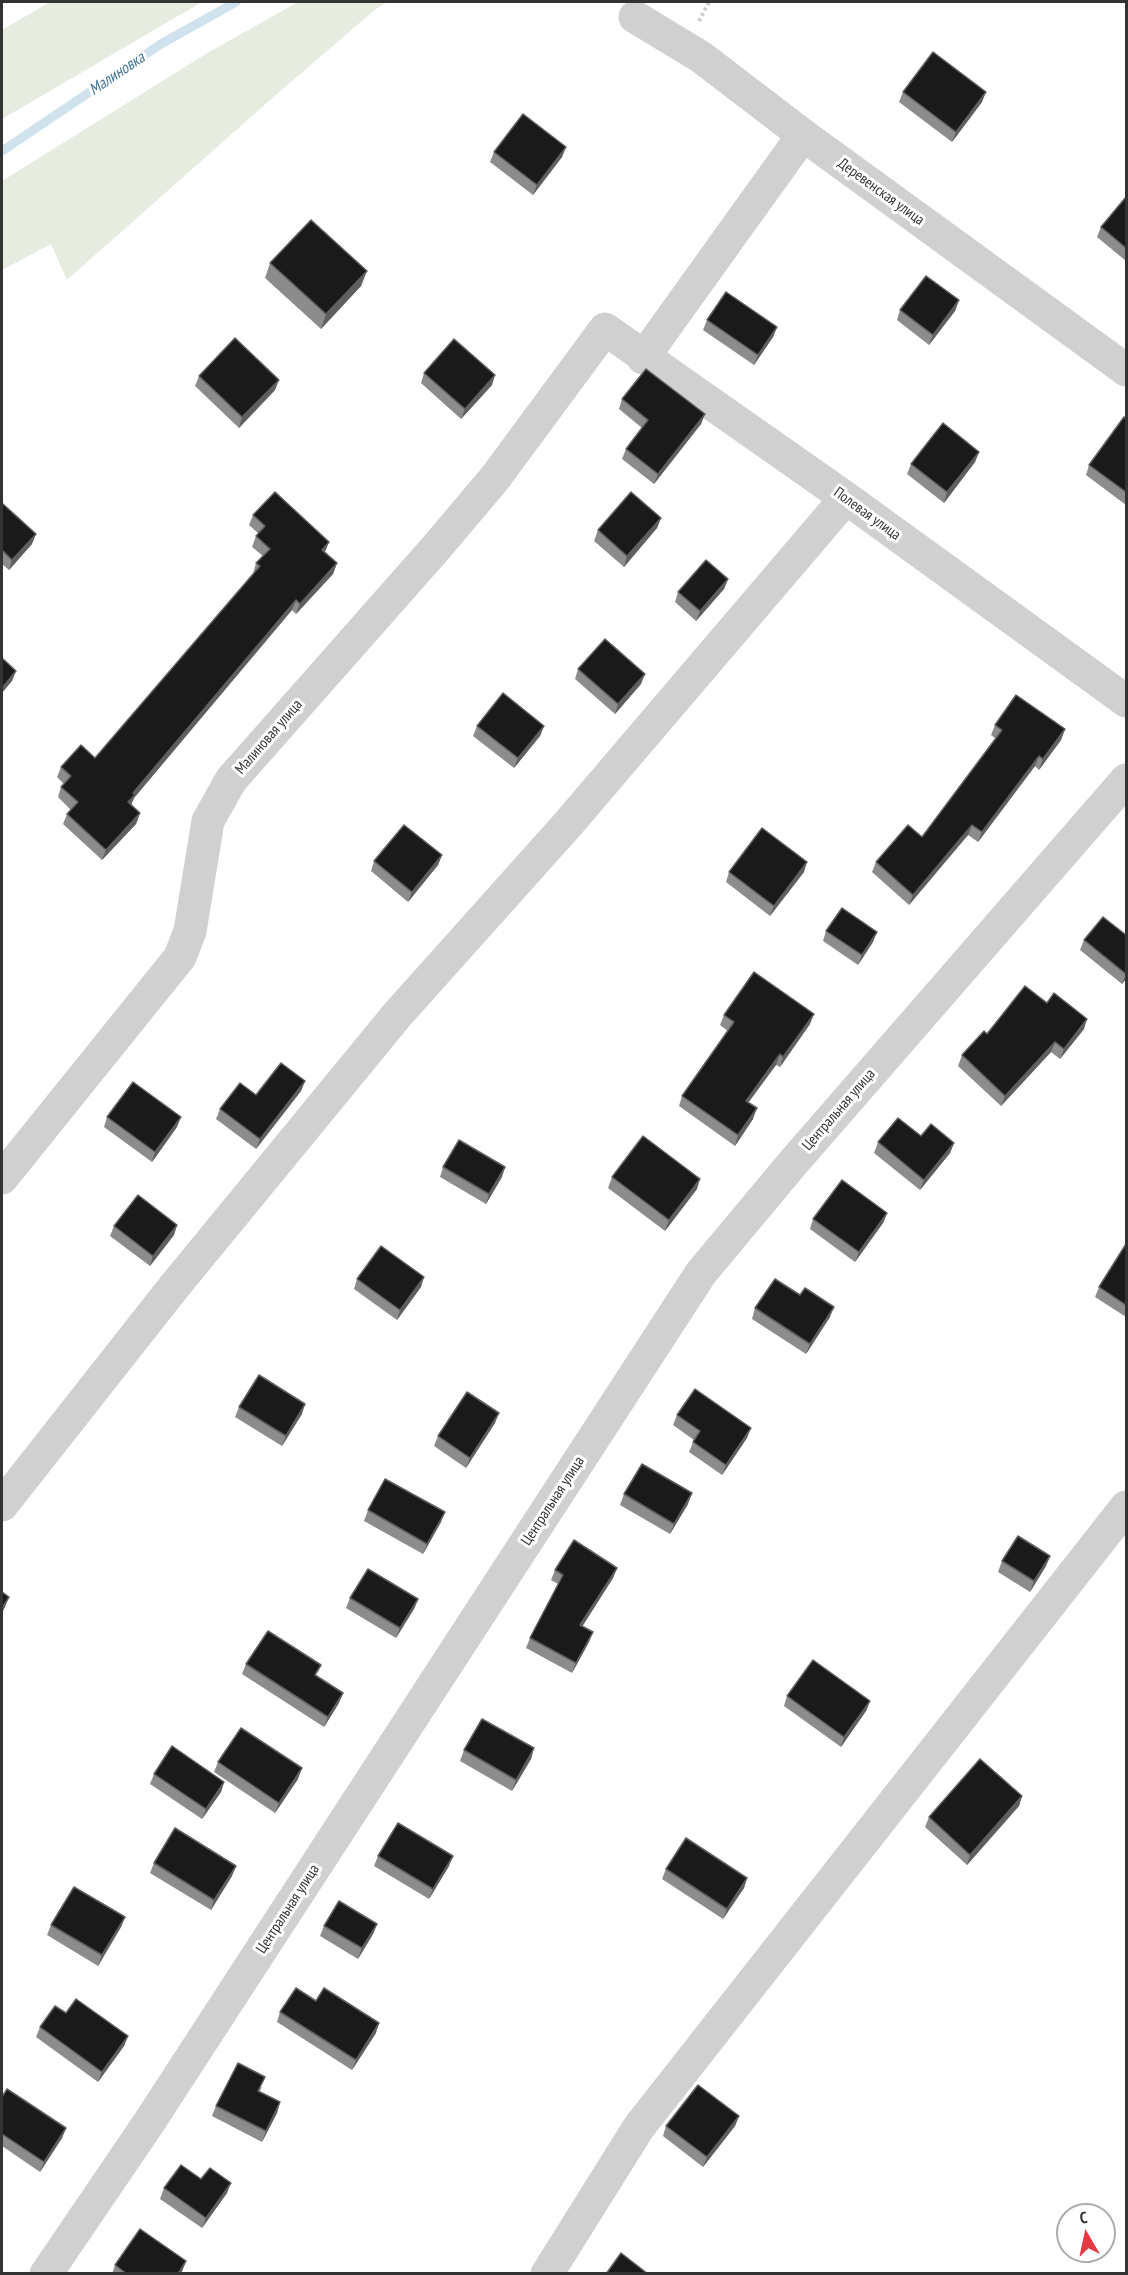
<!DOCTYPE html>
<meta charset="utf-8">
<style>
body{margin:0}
#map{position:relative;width:1128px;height:2275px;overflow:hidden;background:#fff;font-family:"PT Sans Narrow",sans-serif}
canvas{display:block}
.frame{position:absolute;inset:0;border:3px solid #333;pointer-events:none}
.north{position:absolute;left:1056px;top:2203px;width:60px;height:60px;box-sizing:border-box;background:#fff;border:2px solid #adadad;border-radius:50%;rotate:351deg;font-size:16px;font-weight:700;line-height:24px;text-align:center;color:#333}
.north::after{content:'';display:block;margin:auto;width:21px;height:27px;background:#e63946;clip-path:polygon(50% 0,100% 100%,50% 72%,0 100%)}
</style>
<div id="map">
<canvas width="1128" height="2275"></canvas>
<div class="frame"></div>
<div class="north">С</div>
</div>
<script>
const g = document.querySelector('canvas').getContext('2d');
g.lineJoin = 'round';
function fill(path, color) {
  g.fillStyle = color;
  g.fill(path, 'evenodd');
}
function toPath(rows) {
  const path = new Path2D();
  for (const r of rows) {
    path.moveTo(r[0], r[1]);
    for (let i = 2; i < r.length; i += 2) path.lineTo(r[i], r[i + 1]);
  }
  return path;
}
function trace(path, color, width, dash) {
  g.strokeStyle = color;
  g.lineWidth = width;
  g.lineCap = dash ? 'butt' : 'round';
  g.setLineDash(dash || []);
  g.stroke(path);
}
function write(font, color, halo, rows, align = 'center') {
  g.font = font + ' "PT Sans Narrow",sans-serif';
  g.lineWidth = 6;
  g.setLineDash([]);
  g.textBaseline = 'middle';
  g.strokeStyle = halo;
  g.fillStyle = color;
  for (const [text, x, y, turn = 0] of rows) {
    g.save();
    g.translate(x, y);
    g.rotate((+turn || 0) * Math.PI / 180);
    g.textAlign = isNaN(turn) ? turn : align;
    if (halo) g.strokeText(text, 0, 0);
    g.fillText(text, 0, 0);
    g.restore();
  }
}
fill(toPath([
 [50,2,202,2,2,119,2,30],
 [298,2,388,2,377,8,278,93,67,280,51,244,2,270,2,181,209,52]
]), '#e6ecdf');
trace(toPath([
 [2,151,161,44,236,2]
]), '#cfe2ee', 9);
trace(toPath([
 [699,21,709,2]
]), '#cdcdcd', 4, [3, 3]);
trace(toPath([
 [635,17,701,57,803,135,1126,370],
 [643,358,803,135],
 [2,1178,180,957,190,931,208,821,231,780,435,549,495,478,605,329,846,498,1126,701],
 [2,1505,173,1288,397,1015,568,824,846,498],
 [46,2274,148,2124,701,1273,792,1164,1126,780],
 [547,2274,639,2127,1126,1507]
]), '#d0d0d0', 33);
fill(toPath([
 [903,92,982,102,952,142,899,102],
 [566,147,562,157,533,195,490,162,494,152],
 [1126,197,1126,261,1097,237,1101,227],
 [270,263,361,286,321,329,265,278],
 [959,300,955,311,929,345,897,320,900,310],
 [707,320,777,327,773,337,754,365,703,330],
 [424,373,492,385,461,419,421,383],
 [199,376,275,390,239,428,195,386],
 [622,399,705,414,701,424,654,484,622,459,626,449,642,428,619,409],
 [1126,419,1126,505,1086,475,1089,465],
 [979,452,975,462,944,503,907,474,911,464],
 [2,506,32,544,9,570,2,564],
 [253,515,325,552,337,563,333,574,296,614,292,610,134,798,131,805,140,813,136,824,102,860,63,824,67,814,71,810,58,797,61,787,64,784,57,777,61,767,95,758,253,574,256,563,263,556,252,547,256,536,259,534,249,525],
 [661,518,657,528,624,567,594,541,598,530],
 [728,579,724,589,696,621,675,602,678,592],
 [578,669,641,684,615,714,575,679],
 [995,725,1065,729,1061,740,1039,770,1035,766,978,842,968,835,909,905,872,872,876,862,922,837,996,739,991,735],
 [477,726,544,726,540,736,514,768,473,736],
 [442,855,438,865,408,902,371,871,374,861],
 [729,872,804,872,770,916,726,882],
 [826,931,873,942,858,965,823,941],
 [1126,935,1126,979,1122,984,1080,950,1084,940],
 [1047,1003,1084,1029,1060,1059,1051,1052,1001,1106,958,1066,962,1055,987,1034],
 [724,1015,810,1024,780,1067,776,1065,748,1103,753,1119,735,1146,679,1106,682,1096,728,1031,720,1025],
 [305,1081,301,1091,256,1149,216,1119,220,1109,256,1095],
 [107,1117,177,1127,152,1162,104,1127],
 [878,1142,954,1143,950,1153,920,1190,874,1153],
 [443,1167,502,1177,486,1204,440,1177],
 [612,1177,697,1189,665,1231,608,1188],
 [887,1213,883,1223,855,1262,810,1229,813,1219],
 [177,1225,174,1235,150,1266,110,1236,114,1226],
 [1126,1244,1126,1317,1095,1297,1099,1287],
 [357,1279,421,1287,397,1320,354,1289],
 [755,1308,830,1317,806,1354,752,1319],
 [239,1407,302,1414,282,1446,235,1417],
 [677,1415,747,1438,722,1475,689,1452,694,1440,673,1425],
 [495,1423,466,1468,434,1446,438,1436],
 [624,1494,688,1504,670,1534,620,1505],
 [368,1510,441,1522,423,1554,364,1521],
 [1050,1556,1046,1566,1030,1592,998,1572,1002,1561],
 [617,1568,613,1578,582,1626,589,1642,572,1673,526,1648,530,1638,558,1584,551,1580,555,1570],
 [350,1598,418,1599,414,1609,396,1638,346,1608],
 [246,1664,339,1703,324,1727,242,1674],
 [787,1696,870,1701,866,1711,841,1747,784,1706],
 [534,1748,531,1759,512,1791,460,1761,464,1750],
 [218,1762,298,1779,275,1813,214,1772],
 [154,1774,224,1782,221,1792,202,1819,150,1784],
 [1022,1796,1019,1806,967,1865,925,1827,929,1817],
 [378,1856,449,1866,429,1899,374,1866],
 [154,1863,232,1876,211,1910,150,1873],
 [666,1869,747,1878,744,1888,723,1919,662,1879],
 [125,1917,121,1927,98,1966,47,1935,51,1925],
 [377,1924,373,1934,358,1959,320,1936,324,1926],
 [316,2001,376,2033,352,2070,277,2022,280,2012],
 [66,2013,128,2036,124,2046,98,2082,36,2037,40,2027],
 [262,2087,259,2092,280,2102,277,2113,262,2142,212,2116,216,2106],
 [2,2097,66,2128,62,2138,40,2172,2,2146],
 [739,2116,735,2126,703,2167,663,2136,666,2126],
 [164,2188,227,2193,202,2228,160,2199],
 [186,2261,181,2274,112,2274,115,2265]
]), '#8c8c8c');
fill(toPath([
 [986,92,982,102,952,142,956,132],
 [566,147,562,157,533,195,537,185],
 [367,271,361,286,321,329,326,314],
 [959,300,955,311,929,345,933,335],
 [777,327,773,337,754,365,758,355],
 [495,375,492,385,461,419,465,409],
 [279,380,275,390,239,428,242,417],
 [705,414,701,424,654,484,658,474],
 [979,452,975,462,944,503,947,492],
 [661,518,657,528,624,567,627,556],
 [36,534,32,544,9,570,12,560],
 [329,542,325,552,322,550],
 [337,563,333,574,296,614,300,604],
 [728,579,724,589,696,621,700,611],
 [296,600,292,610,134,798,131,805,128,802,133,793],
 [16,671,12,681,2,693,2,688],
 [645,674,641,684,615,714,618,704],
 [544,726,540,736,514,768,518,758],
 [1065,729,1061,740,1039,770,1043,759],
 [1039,756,1035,766,978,842,982,832],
 [140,813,136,824,102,860,106,850],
 [972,825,968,835,909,905,913,895],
 [442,855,438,865,408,902,412,892],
 [807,862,804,872,770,916,774,906],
 [877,932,873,942,858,965,862,955],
 [1126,973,1126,979,1122,984,1126,974],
 [814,1014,810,1024,780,1067,783,1057],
 [1087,1019,1084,1029,1060,1059,1064,1049],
 [1055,1042,1051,1052,1001,1106,1005,1096],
 [780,1054,776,1065,742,1111,746,1101],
 [305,1081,301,1091,256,1149,260,1139],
 [757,1108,753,1119,735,1146,738,1135],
 [181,1117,177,1127,152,1162,155,1152],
 [954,1143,950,1153,920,1190,924,1180],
 [505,1167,502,1177,486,1204,489,1194],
 [700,1179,697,1189,665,1231,669,1220],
 [887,1213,883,1223,855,1262,859,1252],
 [177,1225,174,1235,150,1266,153,1256],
 [424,1277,421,1287,397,1320,400,1310],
 [834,1307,830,1317,806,1354,810,1344],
 [305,1404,302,1414,282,1446,286,1436],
 [499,1413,495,1423,466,1468,470,1458],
 [751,1428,747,1438,722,1475,726,1465],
 [692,1493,688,1504,670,1534,674,1524],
 [445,1512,441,1522,423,1554,427,1544],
 [1050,1556,1046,1566,1030,1592,1034,1581],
 [617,1568,613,1578,577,1635,580,1625],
 [9,1597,5,1607,2,1613,2,1608],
 [418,1599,414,1609,396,1638,400,1628],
 [593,1632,589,1642,572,1673,576,1663],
 [343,1693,339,1703,324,1727,328,1717],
 [870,1701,866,1711,841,1747,844,1737],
 [534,1748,531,1759,512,1791,516,1780],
 [302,1768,298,1779,275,1813,279,1803],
 [224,1782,221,1792,202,1819,206,1809],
 [1022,1796,1019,1806,967,1865,970,1855],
 [453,1856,449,1866,429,1899,433,1889],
 [236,1866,232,1876,211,1910,214,1900],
 [747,1878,744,1888,723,1919,727,1909],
 [125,1917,121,1927,98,1966,102,1955],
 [377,1924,373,1934,358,1959,362,1948],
 [379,2023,376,2033,352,2070,356,2060],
 [128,2036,124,2046,98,2082,102,2072],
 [280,2102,277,2113,262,2142,266,2131],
 [739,2116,735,2126,703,2167,707,2157],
 [66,2128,62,2138,40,2172,44,2162],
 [231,2183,227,2193,202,2228,206,2218],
 [186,2261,181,2274,178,2274]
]), '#5f5f5f');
const building = toPath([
 [933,52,986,92,956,132,903,92,933,52],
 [523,114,566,147,537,185,494,152,523,114],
 [1126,197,1126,248,1101,227,1126,197],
 [311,220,367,271,326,314,270,263,311,220],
 [926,276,959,300,933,335,900,310,926,276],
 [726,292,777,327,758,355,707,320,726,292],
 [235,338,279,380,242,417,199,376,235,338],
 [454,339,495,375,465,409,424,373,454,339],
 [646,369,705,414,658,474,626,449,648,420,622,399,646,369],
 [1124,417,1126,419,1126,492,1089,465,1124,417],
 [943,423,979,452,947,492,911,464,943,423],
 [275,492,329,542,322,550,337,563,300,604,296,600,133,793,135,795,128,802,140,813,106,850,67,814,78,802,61,787,71,776,61,767,81,745,95,758,260,566,256,563,270,549,256,536,265,526,253,515,275,492],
 [631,492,661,518,627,556,598,530,631,492],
 [3,504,36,534,12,560,2,550,2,506,3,504],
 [706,560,728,579,700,611,678,592,706,560],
 [605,639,645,674,618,704,578,669,605,639],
 [2,658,16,671,2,688,2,658],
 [503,693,544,726,518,758,477,726,503,693],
 [1016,695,1065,729,1043,759,1039,756,982,832,972,825,913,895,876,862,908,825,922,837,1002,730,995,725,1016,695],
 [404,825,442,855,412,892,374,861,404,825],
 [762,828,807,862,774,906,729,872,762,828],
 [842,908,877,932,862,955,826,931,842,908],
 [1103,917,1126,935,1126,974,1084,940,1103,917],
 [754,972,814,1014,783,1057,780,1054,746,1101,757,1108,738,1135,682,1096,734,1022,724,1015,754,972],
 [1025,986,1047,1003,1054,993,1087,1019,1064,1049,1055,1042,1005,1096,962,1055,984,1031,987,1034,1025,986],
 [281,1063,305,1081,260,1139,220,1109,240,1083,256,1095,281,1063],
 [133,1082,181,1117,155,1152,107,1117,133,1082],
 [898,1118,921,1136,931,1124,954,1143,924,1180,878,1142,898,1118],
 [643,1136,700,1179,669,1220,612,1177,643,1136],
 [459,1140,505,1167,489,1194,443,1167,459,1140],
 [842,1180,887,1213,859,1252,813,1219,842,1180],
 [138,1195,177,1225,153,1256,114,1226,138,1195],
 [1126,1244,1126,1305,1099,1287,1126,1244],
 [381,1246,424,1277,400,1310,357,1279,381,1246],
 [775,1279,800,1295,805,1288,834,1307,810,1344,755,1308,775,1279],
 [259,1375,305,1404,286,1436,239,1407,259,1375],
 [695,1389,751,1428,726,1465,693,1442,700,1431,677,1415,695,1389],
 [467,1392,499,1413,470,1458,438,1436,467,1392],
 [642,1464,692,1493,674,1524,624,1494,642,1464],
 [385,1479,445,1512,427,1544,368,1510,385,1479],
 [1018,1536,1050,1556,1034,1581,1002,1561,1018,1536],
 [574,1540,617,1568,580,1625,593,1632,576,1663,530,1638,563,1575,555,1570,574,1540],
 [368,1569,418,1599,400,1628,350,1598,368,1569],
 [2,1592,9,1597,2,1608,2,1592],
 [268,1631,321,1665,315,1675,343,1693,328,1717,246,1664,268,1631],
 [813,1660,870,1701,844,1737,787,1696,813,1660],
 [482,1719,534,1748,516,1780,464,1750,482,1719],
 [241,1728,302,1768,279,1803,218,1762,241,1728],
 [172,1746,224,1782,206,1809,154,1774,172,1746],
 [980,1759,1022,1796,970,1855,929,1817,980,1759],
 [398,1823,453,1856,433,1889,378,1856,398,1823],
 [175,1828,236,1866,214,1900,154,1863,175,1828],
 [686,1838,747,1878,727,1909,666,1869,686,1838],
 [74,1887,125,1917,102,1955,51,1925,74,1887],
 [339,1901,377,1924,362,1948,324,1926,339,1901],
 [296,1988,316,2001,324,1988,379,2023,356,2060,280,2012,296,1988],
 [76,1999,128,2036,102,2072,40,2027,55,2006,66,2013,76,1999],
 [238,2063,265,2077,258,2091,280,2102,266,2131,216,2106,238,2063],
 [698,2085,739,2116,707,2157,666,2126,698,2085],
 [7,2089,66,2128,44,2162,2,2134,2,2097,7,2089],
 [181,2165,201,2179,210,2168,231,2183,206,2218,164,2188,181,2165],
 [140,2229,186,2261,178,2274,127,2274,115,2265,140,2229],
 [621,2253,648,2274,606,2274,621,2253]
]);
fill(building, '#1a1a1a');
trace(building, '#5f5f5f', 1.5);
write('15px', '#333', '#fff', [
 ["Деревенская улица",881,192,36],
 ["Полевая улица",867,514,36],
 ["Малиновая улица",269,737,-49],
 ["Центральная улица",839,1110,-49],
 ["Центральная улица",553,1501,-57],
 ["Центральная улица",288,1909,-57]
]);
write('italic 16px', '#3f7597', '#fff', [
 ["Малиновка",117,74,-34]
]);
</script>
